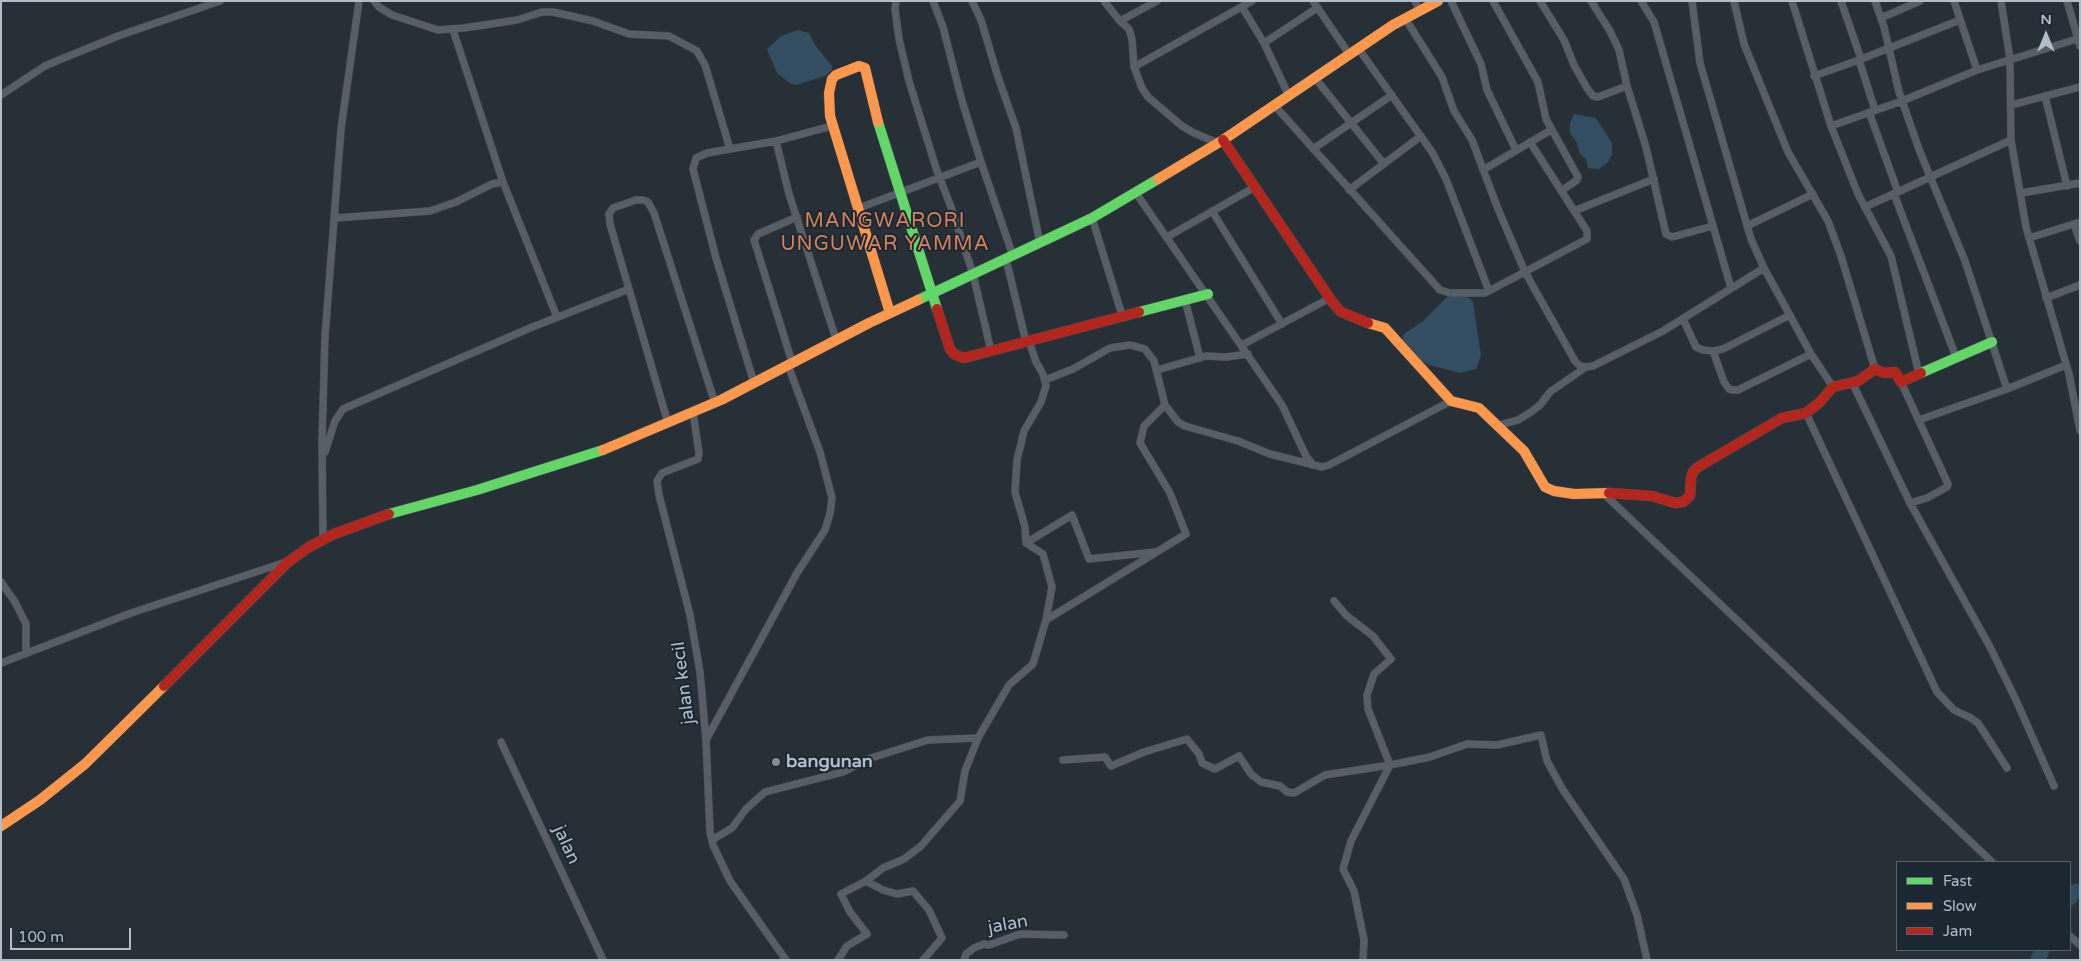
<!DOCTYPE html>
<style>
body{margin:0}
#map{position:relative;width:2081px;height:961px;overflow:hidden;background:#283037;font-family:"Varela Round",sans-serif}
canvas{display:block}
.frame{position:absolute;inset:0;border:2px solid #b1bdc9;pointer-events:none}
.legend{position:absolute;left:1896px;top:861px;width:175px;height:90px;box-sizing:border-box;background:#1b2832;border:1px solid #57646e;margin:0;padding:6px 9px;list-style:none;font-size:15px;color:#b1bdc9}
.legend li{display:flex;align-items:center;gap:10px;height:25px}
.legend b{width:25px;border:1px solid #57646e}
.north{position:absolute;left:2021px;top:10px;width:50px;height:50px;-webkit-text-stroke:4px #1b2832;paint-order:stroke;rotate:0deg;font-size:14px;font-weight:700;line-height:20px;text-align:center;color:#b1bdc9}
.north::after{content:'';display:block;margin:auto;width:18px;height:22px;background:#b1bdc9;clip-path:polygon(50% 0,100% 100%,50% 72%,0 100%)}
.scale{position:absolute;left:10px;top:928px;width:121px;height:22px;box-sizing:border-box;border:2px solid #b1bdc9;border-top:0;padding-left:6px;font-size:15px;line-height:18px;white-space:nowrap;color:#b1bdc9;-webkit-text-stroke:4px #1b2832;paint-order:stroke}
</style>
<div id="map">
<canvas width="2081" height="961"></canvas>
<div class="frame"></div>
<ul class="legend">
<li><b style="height:6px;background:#63d668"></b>Fast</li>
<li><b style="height:6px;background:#ff974d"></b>Slow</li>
<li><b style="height:6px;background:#b3261e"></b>Jam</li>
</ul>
<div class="north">N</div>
<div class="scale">100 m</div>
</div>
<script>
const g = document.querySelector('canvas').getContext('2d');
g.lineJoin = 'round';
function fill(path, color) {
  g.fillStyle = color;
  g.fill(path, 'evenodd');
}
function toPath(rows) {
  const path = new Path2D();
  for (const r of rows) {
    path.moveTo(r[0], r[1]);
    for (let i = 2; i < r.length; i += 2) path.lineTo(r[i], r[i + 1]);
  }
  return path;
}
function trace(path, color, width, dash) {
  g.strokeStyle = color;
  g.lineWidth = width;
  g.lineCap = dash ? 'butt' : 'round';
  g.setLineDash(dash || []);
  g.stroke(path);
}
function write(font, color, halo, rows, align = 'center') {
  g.font = font + ' "Varela Round",sans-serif';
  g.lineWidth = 4;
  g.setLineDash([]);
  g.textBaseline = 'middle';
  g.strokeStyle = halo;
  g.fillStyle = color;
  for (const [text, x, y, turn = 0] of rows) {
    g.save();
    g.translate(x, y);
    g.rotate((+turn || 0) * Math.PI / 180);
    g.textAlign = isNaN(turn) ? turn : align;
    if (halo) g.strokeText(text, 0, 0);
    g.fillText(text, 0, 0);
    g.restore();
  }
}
fill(toPath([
 [798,30,809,33,815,45,832,66,832,70,825,76,796,85,791,84,777,73,767,49,781,36],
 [1574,114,1596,118,1612,143,1612,155,1608,162,1599,169,1588,168,1586,159,1580,154,1577,143,1570,133,1570,123],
 [1462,295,1468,297,1473,302,1481,356,1476,369,1460,373,1429,365,1415,357,1403,343,1403,336,1405,333,1422,322,1448,296]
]), '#334d61');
trace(toPath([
 [2070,898,2073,892,2080,891],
 [2038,960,2042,950]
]), '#334d61', 15);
const street = toPath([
 [374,1,379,7,392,15,438,30,464,28,517,20,542,12,553,12,593,21,629,34,669,36,697,51,705,65,730,149],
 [896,1,895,9,899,39,909,81,936,168,952,210,973,274,991,351],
 [933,1,943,27,962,101,981,162,1013,256],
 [972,1,981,20,998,77,1016,128,1040,243],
 [1104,1,1120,21,1129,29,1132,39,1134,67,1142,88,1148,97,1182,126,1194,133,1218,143],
 [1313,1,1349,54],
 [1415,1,1419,9],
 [1451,1,1481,64,1487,90,1516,150],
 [1493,1,1538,82,1546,119,1578,177,1577,180,1561,191],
 [1540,1,1564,40,1574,65,1587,88,1593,96,1598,97,1627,86],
 [1591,1,1610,31,1619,50,1627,86,1646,147,1666,234,1672,237,1713,226],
 [1641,1,1654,22,1731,288],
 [1692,1,1700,63,1751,239,1764,268,1811,354,1833,387],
 [1734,1,1744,44,1788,152,1828,221,1841,256,1875,369],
 [1792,1,1831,126,1858,194,1891,256,1919,374],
 [1841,1,1861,59],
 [1875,1,1884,27,1899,92,1920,152,1965,261,2007,389],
 [1954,1,1977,70],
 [2001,1,2010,59,2011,140,2026,227,2069,374,2080,430],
 [2067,1,2080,46],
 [1242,7,1264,43,1289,96],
 [1405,18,1442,77,1454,111,1472,140,1498,209,1525,272,1575,361,1580,366,1586,367],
 [1881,18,1920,1],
 [1120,21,1157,1],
 [453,30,503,182,557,317],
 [1264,43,1317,8],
 [1358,48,1432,152,1446,179,1489,291],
 [1859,60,1875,110],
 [1134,67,1252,1],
 [1814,76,1859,60,1960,20],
 [1315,78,1384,164],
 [1,95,45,66,59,60,118,36,220,1],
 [2045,96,2067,186],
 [2011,105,2080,87],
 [1275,106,1440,290,1450,293,1485,293,1587,239,1587,231,1530,142],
 [1869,112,1898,192],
 [1831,126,1902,101,1977,70,2080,38],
 [776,141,789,194,836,339],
 [1313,149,1392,95],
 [1483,170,1551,130],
 [1349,190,1421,136],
 [1136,193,1282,405,1306,456,1313,465],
 [2021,193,2080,183],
 [1894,194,1956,357],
 [1865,207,2011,140],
 [859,208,981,162],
 [1212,211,1282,324],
 [1574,211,1654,179],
 [335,218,430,211,456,202,492,184,503,182],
 [1092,218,1123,318],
 [2074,224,2080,241],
 [1747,226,1813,194],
 [1167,237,1255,187],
 [2029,238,2080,222],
 [1006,259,1026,342],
 [2046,298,2080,285],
 [1185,300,1200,358],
 [1683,319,1696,347,1703,350,1713,351,1723,349,1790,315],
 [1242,345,1330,298],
 [1713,351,1724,382,1729,389,1733,390,1738,390,1811,354],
 [792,362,754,240,758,234,797,217],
 [1157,370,1206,356,1226,357,1248,354],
 [1045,380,1073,369,1110,348,1130,345,1145,349,1154,361,1165,405,1178,422,1185,426,1238,441,1270,454,1322,467,1329,465,1451,401],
 [1852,382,1910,503,1990,647,2016,700,2054,786],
 [1901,382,1948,484,1947,487,1927,498,1910,503],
 [754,383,716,258,693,169,696,158,707,153,776,141,832,126],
 [693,412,699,453,698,459,662,473,657,481,659,495,690,615,700,672,706,740,710,832,713,845,730,881,786,960],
 [1806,413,1937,692,1954,710,1971,718,1978,723,2007,768],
 [1919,420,2007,389,2066,365],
 [668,423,610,224,609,214,613,208,636,200,643,200,648,202,654,213,715,403],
 [1496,426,1518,420,1531,412,1540,405,1550,392,1586,367,1593,366,1663,331,1764,268],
 [325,452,335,421,343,409,530,328,629,289],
 [1603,493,1992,862],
 [323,540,322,442,325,336,341,129,359,1],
 [1026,543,1072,515,1089,559,1155,552],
 [1,582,15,602,26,624,26,652],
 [1334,601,1347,616,1373,636,1391,659,1374,674,1367,695,1368,709,1390,765,1430,757,1467,744,1497,745,1541,735,1547,761,1563,790,1624,879,1637,915,1647,960],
 [1046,620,1186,534,1170,493,1140,443,1144,426,1165,405],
 [1,663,131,613,286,562],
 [706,740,797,573,825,530,830,514,832,498,820,452,788,365],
 [501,742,603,960],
 [1063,760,1105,757,1111,766,1144,752,1187,739,1199,754,1202,763,1215,769,1239,756,1251,774,1261,782,1280,786,1287,792,1294,793,1325,775,1390,765],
 [712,840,732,828,746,809,765,792,843,772,871,758,928,740,978,738],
 [866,881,883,890,897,894,913,891,929,910,942,938,923,960],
 [2070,936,2080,945],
 [838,960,847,946,867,934,850,912,841,894,866,881,883,868,904,859,921,846,960,801,965,771,978,738,1009,685,1033,664,1046,620,1052,587,1043,554,1026,543,1025,527,1015,492,1017,460,1024,431,1041,402,1046,386,1043,374,1036,362,1029,341],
 [964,960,966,954,974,948,984,944,989,945,1020,934,1064,935],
 [1363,960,1364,940,1354,891,1343,869,1351,841,1390,765]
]);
const fast = toPath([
 [878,122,937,309],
 [918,300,1092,218,1158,179],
 [1139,312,1208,294],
 [1921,373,1992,342],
 [389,514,477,490,603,450]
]);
const slow = toPath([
 [878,122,865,68,859,66,836,75,832,79,829,93,830,116,890,313],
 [1158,179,1223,140,1393,25,1438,1],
 [1368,323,1385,328,1451,401,1479,408,1524,451,1545,487,1554,491,1574,494,1609,493],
 [603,450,721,400,869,323,918,300],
 [1,826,40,800,85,764,164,686]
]);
const jam = toPath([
 [1223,140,1333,303,1341,312,1368,323],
 [937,309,950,349,954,354,964,358,1139,312],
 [1609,493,1652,496,1675,503,1683,502,1690,496,1691,478,1693,472,1698,467,1782,418,1806,413,1819,403,1833,387,1858,381,1875,369,1884,373,1895,372,1901,382,1921,373],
 [164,686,288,562,309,547,334,534,389,514]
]);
trace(street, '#464c52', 8);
trace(fast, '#464c52', 11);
trace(slow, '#464c52', 11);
trace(jam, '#464c52', 11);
trace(street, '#585e65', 7);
trace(fast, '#63d668', 10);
trace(slow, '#ff974d', 10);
trace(jam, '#b3261e', 10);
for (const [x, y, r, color] of [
 [776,762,5,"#818c96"]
]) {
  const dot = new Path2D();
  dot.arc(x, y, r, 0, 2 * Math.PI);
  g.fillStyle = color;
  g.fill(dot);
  trace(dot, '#1b2832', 2);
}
write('18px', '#b1bdc9', '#1b2832', [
 ["jalan kecil",684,683,-97],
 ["jalan",566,845,66],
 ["jalan",1008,925,-10]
]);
write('bold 18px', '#b1bdc9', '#1b2832', [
 ["bangunan",786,762]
], 'left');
g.letterSpacing = '1px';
write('20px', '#d9805b', '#1b2832', [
 ["MANGWARORI",885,222],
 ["UNGUWAR YAMMA",885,245]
]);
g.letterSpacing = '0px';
</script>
